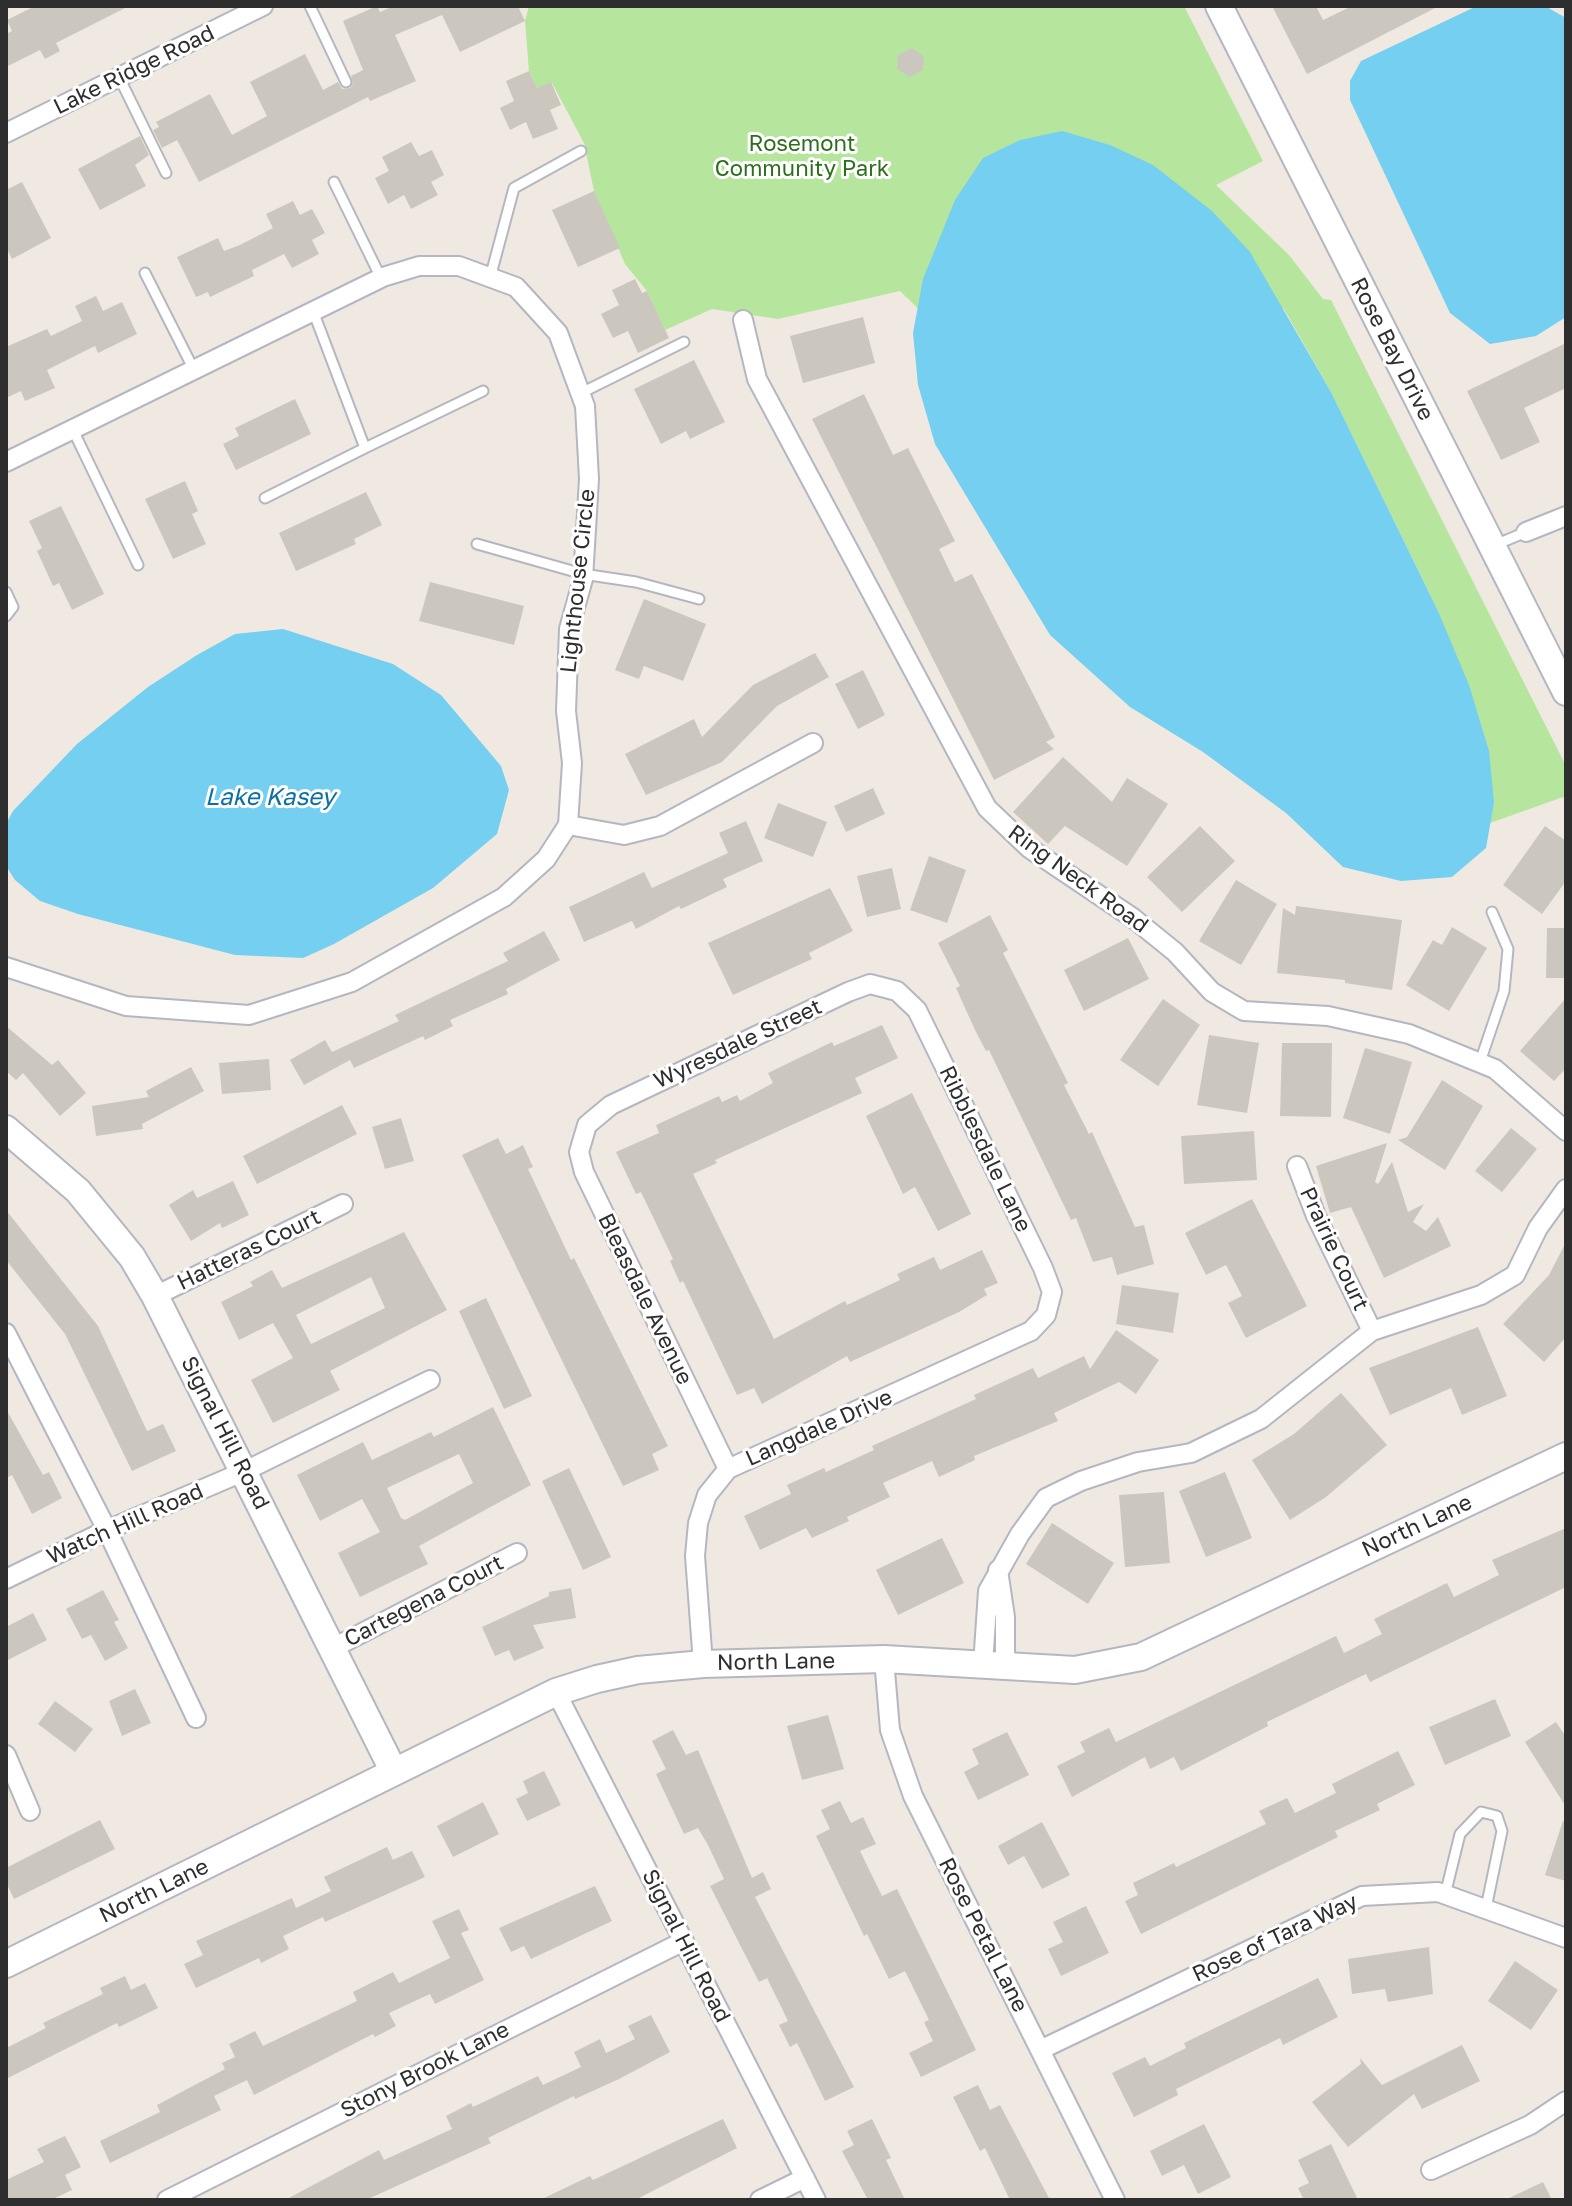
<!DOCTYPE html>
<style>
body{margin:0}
#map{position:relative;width:1572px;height:2206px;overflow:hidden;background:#efe9e1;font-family:"Golos Text",sans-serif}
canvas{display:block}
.frame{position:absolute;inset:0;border:8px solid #2e2e2e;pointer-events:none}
</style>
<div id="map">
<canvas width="1572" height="2206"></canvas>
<div class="frame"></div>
</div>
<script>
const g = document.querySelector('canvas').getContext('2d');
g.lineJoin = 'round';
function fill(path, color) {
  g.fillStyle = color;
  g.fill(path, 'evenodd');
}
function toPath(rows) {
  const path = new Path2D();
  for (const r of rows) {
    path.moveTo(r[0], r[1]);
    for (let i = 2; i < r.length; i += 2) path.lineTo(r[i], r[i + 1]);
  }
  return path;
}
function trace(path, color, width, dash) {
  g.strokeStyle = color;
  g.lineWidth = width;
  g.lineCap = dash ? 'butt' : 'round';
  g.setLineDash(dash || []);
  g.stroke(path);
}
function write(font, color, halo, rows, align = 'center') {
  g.font = font + ' "Golos Text",sans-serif';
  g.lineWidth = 6;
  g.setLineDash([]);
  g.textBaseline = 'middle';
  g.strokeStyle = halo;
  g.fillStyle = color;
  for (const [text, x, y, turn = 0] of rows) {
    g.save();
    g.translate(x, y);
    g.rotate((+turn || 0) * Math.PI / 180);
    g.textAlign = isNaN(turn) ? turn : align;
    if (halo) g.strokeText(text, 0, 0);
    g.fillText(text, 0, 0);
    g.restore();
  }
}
fill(toPath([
 [529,6,1184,6,1263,161,1216,185,1289,255,1323,299,1331,300,1566,766,1566,796,1490,823,1494,803,1438,611,1331,392,1284,309,934,324,900,291,778,319,712,309,665,330,647,291,625,264,594,191,584,143,552,83,537,88,529,71,525,21]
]), '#b6e59e');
fill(toPath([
 [1477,6,1545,6,1566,18,1566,317,1536,336,1490,344,1450,313,1350,100,1350,81,1361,61],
 [1062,131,1110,145,1153,165,1212,211,1250,252,1331,392,1438,611,1469,685,1489,751,1494,803,1486,848,1452,877,1401,881,1343,867,1286,813,1203,752,1130,707,1050,635,935,444,918,385,913,333,923,279,955,200,983,158,1020,140],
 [283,629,393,664,441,695,501,766,509,790,497,834,433,888,334,944,303,958,235,955,78,914,40,901,15,880,6,866,6,824,13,811,77,744,148,687,197,655,235,634]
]), '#75cff0');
fill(toPath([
 [35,6,129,6,56,43,60,51,45,59,40,50,6,67,6,34,12,31,7,20],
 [377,6,380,12,394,6,518,6,525,21,460,52,442,15,395,35,416,81,370,101,368,97,199,182,177,140,162,148,153,130,159,127,156,122,210,94,232,135,267,116,250,82,305,54,323,90,338,82,342,89,350,88,353,83,351,76,363,70,343,21],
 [1272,6,1316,6,1323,20,1352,6,1439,6,1307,74],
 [912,48,924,56,923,70,910,77,897,69,898,55],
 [529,71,537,88,551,82,561,105,550,110,558,129,533,139,526,122,510,130,500,108,514,101,506,81],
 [140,136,149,155,135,165,146,186,100,210,78,169],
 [411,142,419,156,432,150,444,175,431,182,438,195,411,209,404,195,388,204,375,178,389,171,382,157],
 [22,182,51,238,12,259,6,247,6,190],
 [594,191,620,248,578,267,552,210],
 [293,201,300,215,312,209,325,233,312,240,319,254,292,268,284,254,252,270,254,276,210,297,208,292,196,297,177,257,218,238,224,251,240,245,273,228,266,214],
 [635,279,642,293,647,291,669,338,638,353,628,331,613,338,601,314,619,305,612,290],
 [96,296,103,311,122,302,137,334,98,353,95,346,47,370,55,388,25,401,21,391,6,398,6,347,47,329,51,336,82,321,75,306],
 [863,317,875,363,803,383,790,336],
 [1566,343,1566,388,1524,408,1540,442,1501,460,1467,391],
 [694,360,725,422,690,439,686,431,661,444,634,389],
 [864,394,893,455,908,448,955,541,939,549,955,582,972,574,1055,737,1046,742,1054,749,994,780,812,419],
 [295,399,311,434,236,470,223,444,239,436,235,428],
 [185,481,198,511,192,514,206,544,173,559,145,499],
 [366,492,382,525,354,539,356,544,296,571,279,533],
 [61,506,104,594,72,610,59,583,53,586,37,551,42,548,29,521],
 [430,582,524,606,514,645,419,621],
 [644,599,706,624,683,681,644,666,639,679,615,670],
 [815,653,829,677,777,706,722,762,646,795,625,754,694,719,702,737,753,685],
 [863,670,885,715,858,729,835,684],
 [1063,757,1112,802,1127,778,1168,804,1127,866,1065,826,1048,844,1013,812],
 [873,788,885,814,846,832,834,806],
 [778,803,827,822,813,857,764,838],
 [746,821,763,861,723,879,727,887,681,909,679,906,636,929,632,921,584,942,569,907,644,872,652,888,728,853,719,833],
 [1200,826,1235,861,1182,912,1147,877],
 [1545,826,1566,841,1566,881,1542,914,1503,885],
 [929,856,966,870,947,923,910,910],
 [892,868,901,909,867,917,857,876],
 [1236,880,1277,904,1241,965,1199,941],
 [830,888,853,931,809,953,812,959,733,995,708,943],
 [1296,906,1402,920,1392,990,1345,983,1345,980,1277,973,1283,908,1295,915],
 [990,915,1008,950,1003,953,1068,1083,1064,1085,1089,1134,1092,1132,1135,1227,1144,1225,1154,1264,1117,1275,1112,1257,1093,1262,1076,1218,1071,1220,989,1050,986,1051,976,1032,956,988,960,986,938,943],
 [1452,927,1487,948,1449,1011,1406,985,1433,940,1442,945],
 [1547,928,1566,928,1566,978,1546,978],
 [544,931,560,960,506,989,508,994,450,1020,453,1026,425,1040,423,1036,354,1068,350,1060,304,1085,290,1060,325,1040,332,1052,399,1021,395,1015,508,961,503,953],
 [1128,938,1149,979,1084,1011,1064,970],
 [1566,998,1566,1068,1554,1081,1520,1051],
 [1163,999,1200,1025,1158,1086,1120,1060],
 [882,1025,898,1058,855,1078,862,1093,715,1160,717,1163,693,1174,774,1339,845,1301,847,1305,900,1280,897,1274,934,1257,940,1270,982,1250,998,1283,984,1289,987,1295,959,1312,850,1362,847,1356,762,1404,754,1388,737,1395,683,1281,680,1283,670,1261,673,1259,641,1192,636,1194,616,1152,659,1133,656,1125,719,1096,722,1102,737,1095,740,1101,773,1083,768,1073,832,1042,834,1046],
 [6,1026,52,1065,58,1060,86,1093,60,1116,23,1073,16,1080,6,1071],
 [1209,1035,1259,1043,1247,1113,1197,1105],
 [1282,1043,1332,1043,1331,1117,1280,1116],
 [1365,1048,1412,1062,1390,1134,1343,1118],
 [269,1059,271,1090,222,1094,219,1063],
 [191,1067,204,1091,142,1124,143,1129,96,1136,92,1106,149,1097,146,1091],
 [1442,1080,1483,1106,1445,1170,1398,1140,1407,1137],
 [912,1093,971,1214,938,1231,915,1187,903,1194,866,1116],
 [342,1105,357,1134,257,1184,243,1156],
 [401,1118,414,1161,385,1169,372,1127],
 [1511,1128,1537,1149,1502,1192,1475,1171],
 [1254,1131,1257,1180,1184,1184,1181,1136],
 [498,1138,506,1154,523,1145,533,1167,528,1169,571,1260,574,1258,668,1446,652,1454,659,1470,623,1486,462,1155],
 [1387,1143,1375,1182,1378,1184,1392,1162,1408,1212,1424,1204,1413,1222,1426,1231,1438,1217,1451,1246,1384,1278,1351,1207,1330,1213,1316,1166],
 [233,1181,249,1215,222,1228,220,1223,191,1241,169,1205,193,1190,197,1198],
 [1252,1199,1307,1306,1246,1338,1228,1303,1242,1296,1226,1265,1206,1275,1185,1233],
 [6,1210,98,1326,147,1431,163,1424,176,1451,132,1471,65,1334,6,1260],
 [404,1232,447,1310,330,1371,340,1390,273,1423,251,1380,293,1358,273,1323,239,1340,221,1302,253,1286,250,1282,272,1270,282,1288],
 [371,1277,385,1308,311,1344,296,1315],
 [1566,1242,1566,1337,1544,1362,1503,1324,1549,1275],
 [1122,1285,1179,1293,1173,1333,1116,1324],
 [486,1298,532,1396,504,1409,459,1311],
 [1478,1327,1507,1396,1462,1415,1451,1388,1390,1415,1369,1368],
 [1116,1330,1159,1360,1136,1394,1119,1382,1054,1413,1058,1421,974,1456,975,1460,939,1477,932,1461,883,1483,890,1497,847,1517,849,1521,812,1538,806,1528,760,1550,744,1516,791,1494,787,1485,824,1468,826,1472,874,1450,872,1446,976,1399,974,1395,1033,1368,1038,1378,1084,1356,1090,1369],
 [1341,1393,1387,1445,1326,1497,1290,1520,1252,1460,1294,1434],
 [493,1407,531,1485,419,1546,428,1564,360,1597,338,1553,380,1532,362,1499,320,1521,297,1475,363,1442,372,1460,431,1432,434,1437],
 [459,1454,473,1483,405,1520,401,1518,387,1488],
 [6,1409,43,1475,49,1472,62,1498,32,1514,12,1475,6,1478],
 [569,1468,611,1557,583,1570,542,1481],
 [1225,1472,1252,1538,1206,1557,1179,1491],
 [1164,1492,1170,1563,1125,1567,1119,1495],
 [1052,1523,1114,1563,1088,1604,1026,1564],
 [1566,1528,1566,1587,1370,1682,1366,1674,1267,1722,1268,1726,1181,1771,1174,1757,1150,1769,1145,1757,1072,1797,1057,1766,1085,1752,1080,1742,1109,1728,1116,1742,1336,1636,1344,1653,1382,1634,1374,1619,1447,1583,1454,1597,1499,1575,1492,1560],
 [942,1538,964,1583,898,1615,876,1570],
 [571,1588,576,1618,533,1625,544,1648,514,1661,509,1650,495,1656,482,1627,549,1596,549,1592],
 [103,1590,119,1620,114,1622,128,1648,105,1661,91,1635,82,1639,66,1609],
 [33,1613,47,1640,6,1661,6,1627],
 [135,1689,151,1723,122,1736,109,1701],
 [1495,1699,1511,1736,1445,1765,1429,1727],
 [55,1701,93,1729,75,1752,38,1724],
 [828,1715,844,1769,802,1780,787,1726],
 [1556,1722,1566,1737,1566,1807,1525,1742],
 [673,1730,686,1755,698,1750,752,1878,763,1872,771,1889,755,1897,854,2087,825,2101,797,2043,790,2047,779,2025,788,2021,767,1978,759,1982,710,1886,724,1879,708,1845,698,1828,684,1834,656,1774,666,1769,652,1741],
 [1007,1732,1029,1775,978,1800,964,1772,979,1764,972,1749],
 [1398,1751,1415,1785,1377,1804,1380,1810,1335,1831,1338,1837,1141,1934,1125,1901,1138,1895,1133,1883,1174,1863,1176,1867,1266,1824,1259,1811,1287,1798,1295,1813,1336,1793,1332,1784],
 [544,1771,561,1805,527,1821,516,1799,528,1793,523,1781],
 [840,1801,851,1823,863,1817,876,1844,860,1851,882,1896,897,1889,976,2050,921,2077,909,2053,933,2041,924,2022,929,2020,905,1971,889,1979,867,1934,864,1936,816,1836,830,1829,821,1810],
 [483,1802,499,1834,453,1857,437,1826],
 [100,1820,115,1849,14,1899,6,1882,6,1868],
 [1563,1821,1566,1822,1566,1881,1545,1875],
 [1042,1822,1070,1875,1042,1889,1024,1856,1008,1865,998,1846],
 [387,1847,393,1860,412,1851,425,1877,325,1922,323,1917,283,1936,289,1949,261,1963,259,1958,196,1988,184,1964,203,1955,196,1941,292,1898,296,1908,331,1891,324,1877],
 [595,1886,612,1921,531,1959,524,1946,511,1952,499,1928],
 [1086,1906,1109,1953,1061,1976,1048,1949,1063,1942,1053,1922],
 [459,1909,469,1930,461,1933,484,1980,435,2004,430,1994,389,2013,396,2026,375,2037,373,2034,254,2095,247,2080,214,2096,221,2110,110,2163,100,2141,160,2112,157,2105,225,2069,222,2063,235,2057,229,2044,255,2031,263,2046,357,2001,353,1992,393,1972,399,1983,450,1958,432,1921],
 [1429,1947,1433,1994,1388,2002,1385,1989,1352,1994,1348,1959],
 [1515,1961,1558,1990,1531,2030,1488,2001],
 [125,1976,131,1990,145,1983,158,2008,119,2027,117,2023,6,2079,6,2048,46,2028,43,2023,103,1994,100,1988],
 [1318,1978,1338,2017,1283,2045,1280,2038,1176,2089,1178,2095,1134,2117,1112,2073,1145,2057,1150,2066,1186,2048,1184,2043],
 [651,2015,670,2052,619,2079,575,2099,574,2096,488,2138,491,2143,366,2200,285,2200,379,2150,384,2160,452,2129,446,2116,471,2103,473,2107,538,2076,543,2085,581,2067,574,2052,600,2039,606,2053,635,2039,628,2026],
 [1462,2045,1480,2081,1422,2109,1414,2094,1348,2147,1312,2102,1361,2064,1360,2058,1382,2085],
 [978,2085,990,2110,1000,2105,1050,2200,1010,2200,985,2148,980,2151,953,2097],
 [723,2119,737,2148,635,2200,540,2200,590,2176,593,2180],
 [872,2119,891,2158,886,2160,905,2200,868,2200,842,2151,854,2145,847,2131],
 [1204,2124,1231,2177,1198,2194,1184,2165,1162,2176,1150,2151],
 [65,2136,81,2167,65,2175,72,2190,51,2200,6,2200,6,2180,44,2162,37,2149],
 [1331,2144,1358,2200,1304,2200,1298,2188,1309,2183,1298,2160],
 [1543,2182,1552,2200,1505,2200]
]), '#cbc7bf');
const lane = toPath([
 [310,6,346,82],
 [119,77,166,173],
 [334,182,381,278],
 [145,273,194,370],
 [490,278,514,188,581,151],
 [581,393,684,342],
 [73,430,138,565],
 [365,448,483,391],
 [265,498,365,448,313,311],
 [477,544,583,574,636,582,699,599],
 [1495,545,1526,532],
 [6,592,13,607,6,616],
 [1480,1062,1504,991,1508,949,1492,912],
 [1445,1895,1460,1834,1481,1812,1497,1816,1502,1831,1486,1908]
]);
const street = toPath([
 [6,133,263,6],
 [743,320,757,379,987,808,1029,848,1133,918,1175,952,1212,992,1244,1011,1328,1016,1409,1034,1495,1069,1566,1131],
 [6,462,383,277,419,266,459,266,516,287,558,333,585,406,589,479,583,579,569,629,566,711,572,763,568,825,546,859,504,897,352,982,249,1015,126,1006,6,967],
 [1526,532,1566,516],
 [568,825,624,835,660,826,813,743],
 [1297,1166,1316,1216,1372,1331],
 [155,1296,343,1204],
 [6,1333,107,1530,196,1718],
 [998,1570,1005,1617,1005,1666],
 [6,1579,107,1530,245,1471,430,1380],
 [331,1649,517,1553],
 [884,1659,890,1730,913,1796,1115,2200],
 [703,1664,695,1556,698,1523,707,1495,728,1469,1031,1331,1046,1315,1052,1292,1043,1268,917,1010,897,991,870,984,848,992,611,1105,587,1125,579,1152,584,1172,728,1469],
 [983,1665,988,1591,1020,1534,1046,1498,1081,1481,1138,1462,1191,1453,1261,1419,1372,1331,1481,1295,1515,1275,1538,1228,1566,1189],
 [556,1692,816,2200],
 [6,1755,30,1811],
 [1040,2050,1362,1896,1438,1892,1566,1938],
 [1431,2170,1530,2125,1566,2101],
 [167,2200,684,1941],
 [760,2200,805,2178]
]);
const secondary = toPath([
 [1219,6,1566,692],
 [6,1129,78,1191,132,1257,155,1296,394,1772],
 [6,1964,556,1692,597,1679,638,1670,703,1664,884,1659,1075,1670,1141,1657,1566,1456]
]);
trace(lane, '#b4b7c1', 13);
trace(street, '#b4b7c1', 22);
trace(secondary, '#b4b7c1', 30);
trace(lane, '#fff', 9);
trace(street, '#fff', 18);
trace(secondary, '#fff', 26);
write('22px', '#2e2e2e', '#fff', [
 ["Lake Ridge Road",134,70,-26],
 ["Rose Bay Drive",1392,349,63],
 ["Lighthouse Circle",578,581,-84],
 ["Ring Neck Road",1078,879,36],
 ["Wyresdale Street",738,1044,-25],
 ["Ribblesdale Lane",985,1149,64],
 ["Prairie Court",1334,1249,65],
 ["Hatteras Court",249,1250,-26],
 ["Bleasdale Avenue",645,1299,64],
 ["Langdale Drive",819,1428,-24],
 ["Signal Hill Road",225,1433,63],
 ["Watch Hill Road",125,1524,-24],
 ["North Lane",1417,1526,-25],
 ["Cartegena Court",424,1601,-27],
 ["North Lane",776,1662,-1],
 ["North Lane",154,1891,-26],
 ["Rose Petal Lane",983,1935,63],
 ["Rose of Tara Way",1275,1938,-25],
 ["Signal Hill Road",686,1946,63],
 ["Stony Brook Lane",425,2070,-27]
]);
write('22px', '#2c6e1b', '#fff', [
 ["Rosemont",802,144],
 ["Community Park",802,169]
]);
write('italic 24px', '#0d6fa3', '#fff', [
 ["Lake Kasey",270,797]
]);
</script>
